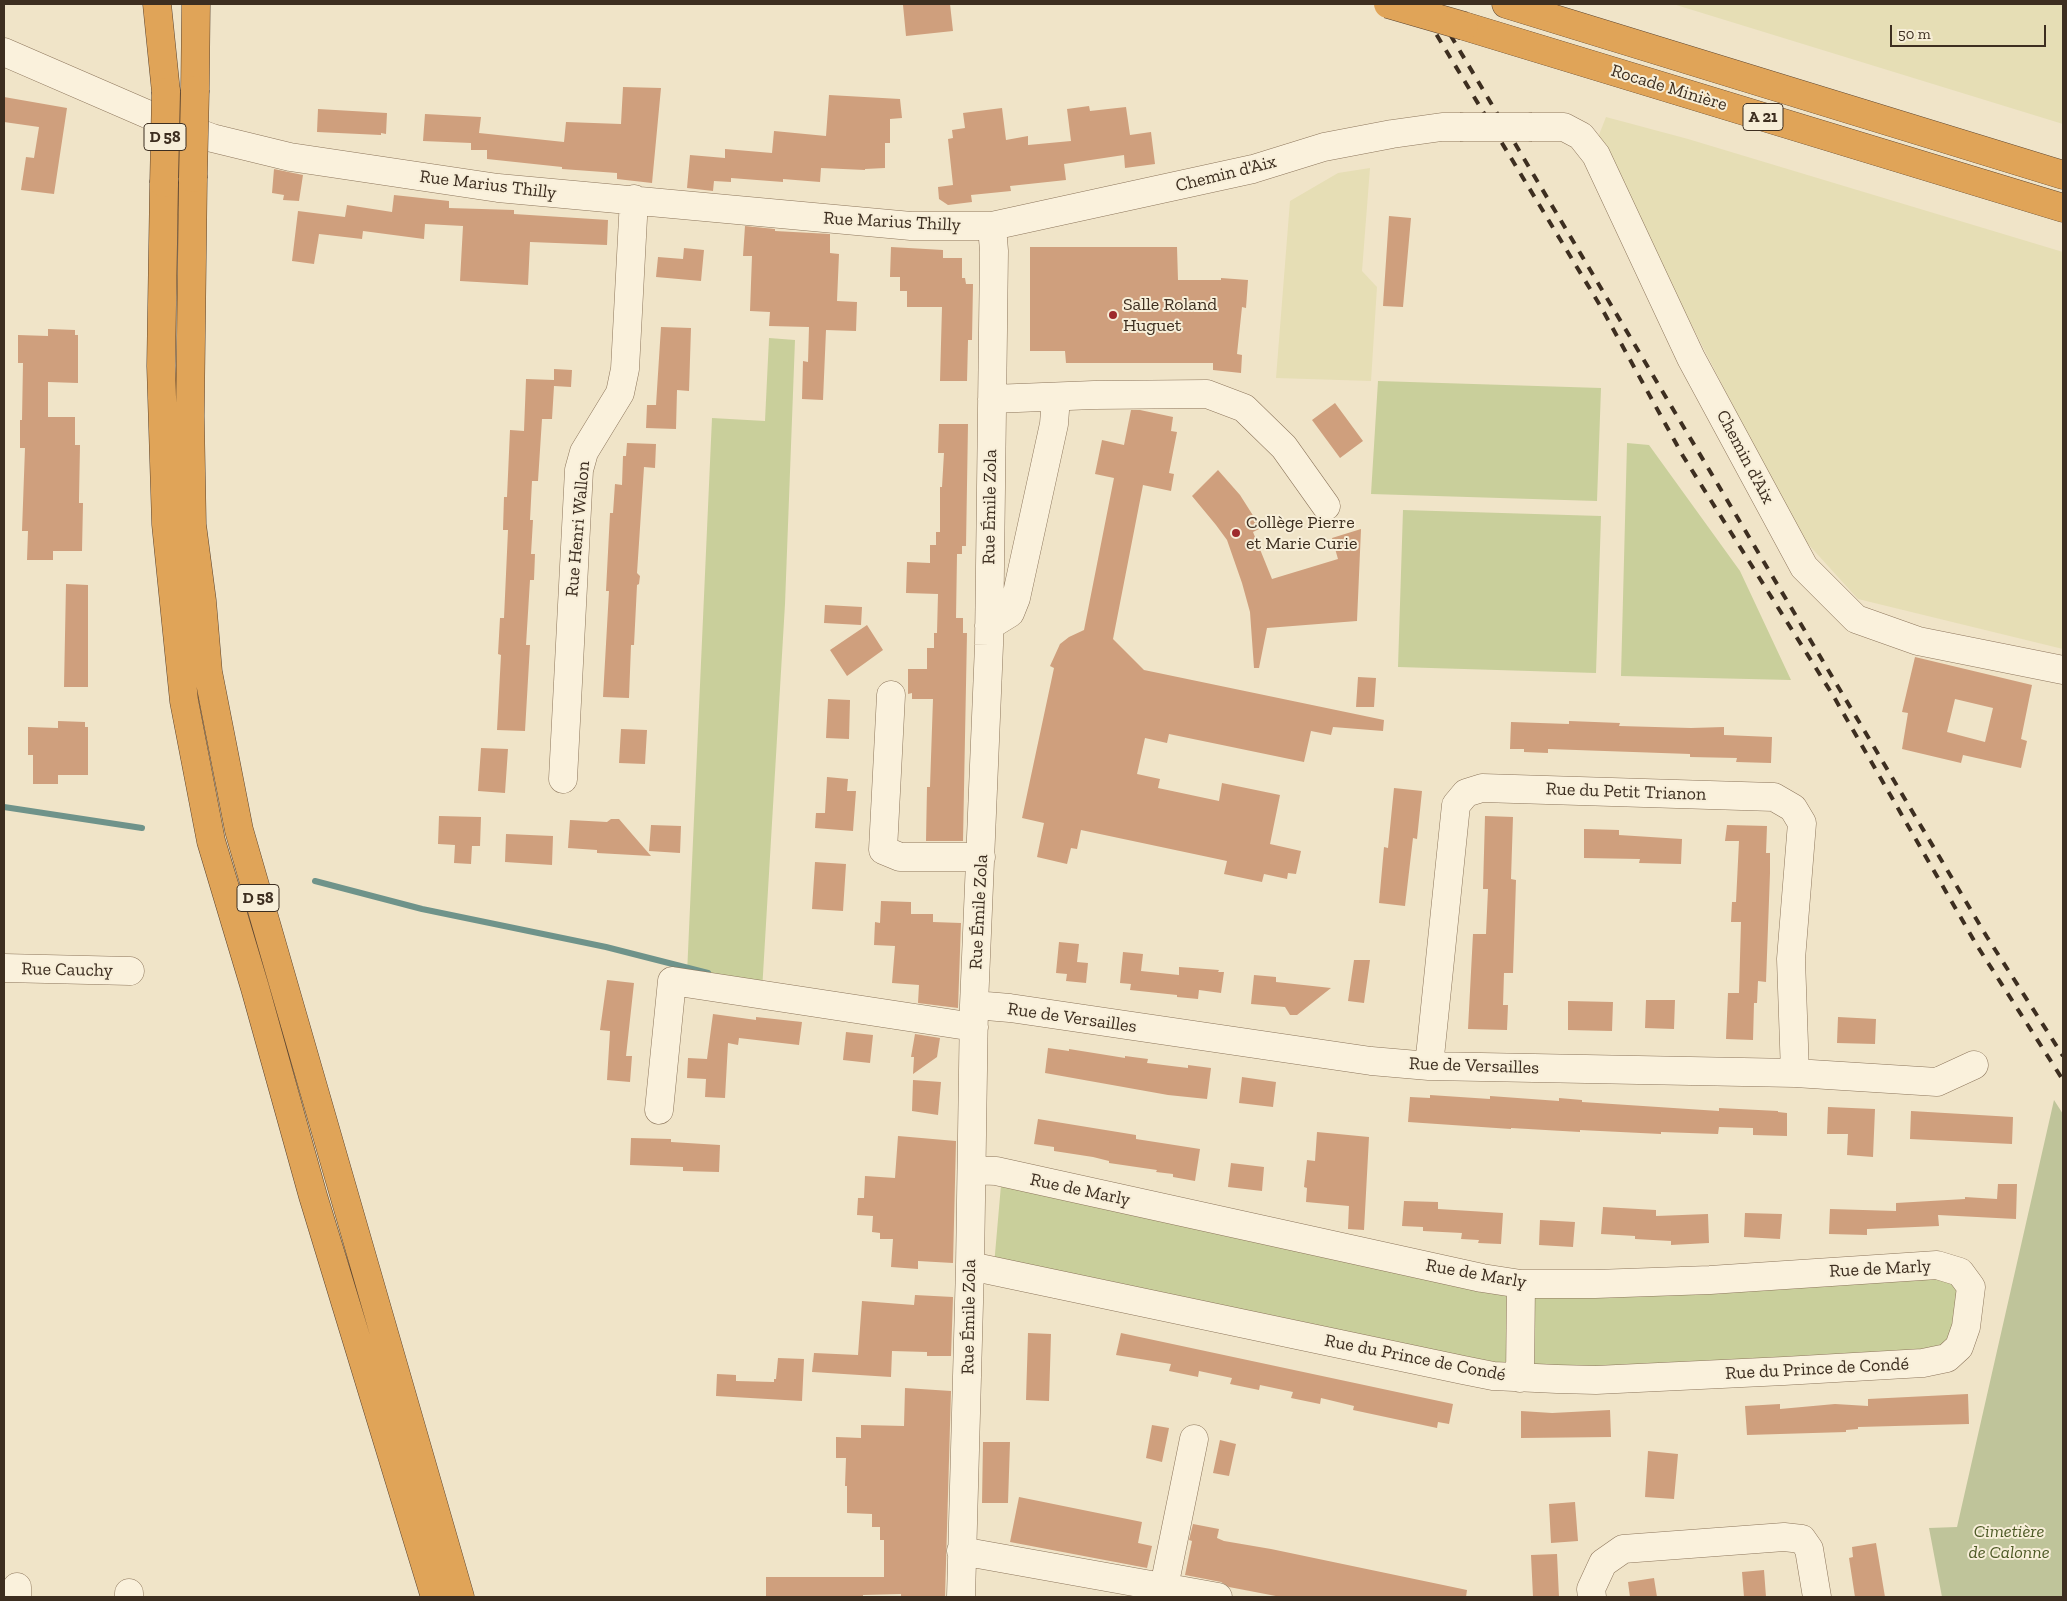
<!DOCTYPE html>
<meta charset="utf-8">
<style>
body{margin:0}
#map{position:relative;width:2067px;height:1601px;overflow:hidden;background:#f0e4c8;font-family:"Zilla Slab",serif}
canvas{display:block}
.frame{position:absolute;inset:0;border:5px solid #3d2e20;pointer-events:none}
.scale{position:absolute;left:1890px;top:25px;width:156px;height:22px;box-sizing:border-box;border:2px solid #3d2e20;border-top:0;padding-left:6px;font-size:15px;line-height:18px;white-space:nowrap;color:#3d2e20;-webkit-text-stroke:4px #f7eed8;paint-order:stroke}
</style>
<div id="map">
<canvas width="2067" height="1601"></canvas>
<div class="frame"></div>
<div class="scale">50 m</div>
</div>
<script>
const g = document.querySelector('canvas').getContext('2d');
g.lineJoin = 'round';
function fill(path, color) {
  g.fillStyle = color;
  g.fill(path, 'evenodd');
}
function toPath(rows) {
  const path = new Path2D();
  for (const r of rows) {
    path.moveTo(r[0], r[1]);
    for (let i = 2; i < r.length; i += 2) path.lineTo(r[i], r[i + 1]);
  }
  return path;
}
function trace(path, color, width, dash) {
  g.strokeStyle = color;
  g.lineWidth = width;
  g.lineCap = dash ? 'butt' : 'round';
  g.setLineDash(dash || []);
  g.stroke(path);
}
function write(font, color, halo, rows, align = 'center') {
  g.font = font + ' "Zilla Slab",serif';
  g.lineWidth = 4;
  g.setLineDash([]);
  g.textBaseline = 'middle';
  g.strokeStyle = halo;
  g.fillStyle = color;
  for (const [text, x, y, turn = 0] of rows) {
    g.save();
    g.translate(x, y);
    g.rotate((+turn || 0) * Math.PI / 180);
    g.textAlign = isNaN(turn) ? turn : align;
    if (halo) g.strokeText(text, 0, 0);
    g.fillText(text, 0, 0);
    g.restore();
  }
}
fill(toPath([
 [1673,4,2063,4,2063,124],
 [1606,117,1688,139,2063,252,2063,649,1858,599,1798,533,1597,140],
 [1370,168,1362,271,1377,287,1371,381,1276,378,1290,201,1338,173]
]), '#e6deb5');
fill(toPath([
 [769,338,795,340,785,604,762,991,687,974,712,418,765,421],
 [1378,381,1601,388,1597,501,1371,494],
 [1627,443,1649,445,1740,571,1791,680,1621,676],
 [1403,510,1601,516,1596,673,1398,667],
 [1001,1185,1485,1285,1951,1276,1965,1296,1960,1334,1940,1353,1505,1372,993,1277]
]), '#c9cf9b');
fill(toPath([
 [2054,1100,2063,1114,2063,1597,1942,1597,1929,1528,1957,1527]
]), '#bfc49a');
trace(toPath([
 [4,807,142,828],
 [315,881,422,909,606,947,708,973]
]), '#6f938a', 6);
fill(toPath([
 [915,4,950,4,953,31,906,36,903,5],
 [623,87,661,88,652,183,617,179,617,173,562,169,562,167,487,159,487,150,471,150,471,143,423,141,425,114,481,117,479,133,564,142,566,122,621,124],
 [829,95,900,99,902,118,890,119,890,143,885,143,885,168,865,169,865,170,821,168,820,182,783,179,783,182,731,178,731,182,714,181,713,191,687,188,690,155,725,158,725,149,772,153,774,131,826,136],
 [4,97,67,108,54,194,21,190,26,157,34,158,39,127,4,122],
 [1089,106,1090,111,1126,107,1130,135,1151,132,1155,164,1125,168,1124,155,1064,164,1066,180,1010,186,1011,191,971,195,972,202,948,205,939,199,938,187,953,185,948,139,953,138,952,130,965,128,963,113,1002,108,1006,140,1028,136,1028,145,1071,141,1067,109],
 [318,109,387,113,386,134,381,133,381,135,317,132],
 [274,169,303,175,299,201,283,200,284,195,272,193],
 [394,195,449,201,449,208,514,210,514,214,608,220,607,245,530,242,528,285,460,281,463,226,425,224,424,239,363,231,362,239,319,234,314,264,292,261,298,211,345,217,347,205,392,212],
 [1389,216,1411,218,1403,307,1383,306],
 [745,226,775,229,775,231,830,234,830,253,839,254,837,301,857,302,856,331,826,330,823,400,802,399,803,361,808,362,809,327,769,326,770,312,750,311,752,256,743,256],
 [891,247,943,250,943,258,962,258,962,278,965,278,966,284,973,284,972,340,968,340,967,381,940,381,942,307,907,307,907,291,900,291,900,277,890,277],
 [1030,247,1177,247,1178,280,1221,280,1221,278,1248,280,1246,308,1242,307,1237,354,1242,355,1241,373,1213,370,1213,363,1066,363,1065,351,1030,351],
 [684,248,704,250,701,281,656,277,658,257,683,259],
 [661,327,691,328,689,391,677,390,676,429,646,428,647,405,656,405],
 [48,329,75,330,75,335,78,335,78,383,48,382,48,417,75,417,75,445,80,445,79,498,79,503,83,503,82,551,53,551,53,560,27,560,28,531,22,531,25,448,20,448,20,420,22,420,23,363,18,363,18,335,48,336],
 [554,369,572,370,571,387,554,386,552,419,542,419,538,481,532,481,530,520,533,520,531,554,535,554,534,580,530,580,526,645,530,645,525,731,497,730,501,655,498,654,500,618,504,618,508,530,503,530,504,497,507,497,510,430,524,431,526,379,554,380],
 [1335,403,1363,441,1340,458,1312,420],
 [1131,410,1140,410,1173,417,1171,431,1177,432,1169,473,1174,474,1171,491,1143,485,1113,639,1144,670,1384,720,1383,731,1333,727,1331,735,1311,731,1304,762,1169,734,1167,743,1145,738,1137,774,1160,779,1158,788,1219,801,1222,783,1280,795,1270,844,1301,851,1296,874,1288,873,1287,879,1264,874,1262,882,1224,874,1227,861,1081,830,1077,849,1071,848,1067,864,1037,857,1044,823,1022,818,1054,668,1050,666,1060,644,1069,637,1084,630,1114,478,1095,474,1102,440,1124,445],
 [939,424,968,424,966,546,962,546,962,554,957,554,956,618,963,618,963,633,967,633,963,841,926,841,927,787,930,787,933,699,912,699,912,693,908,694,908,669,927,669,927,648,934,648,934,633,937,633,938,594,906,593,907,562,930,563,930,545,936,545,936,532,940,532,940,487,942,487,944,453,938,453],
 [627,443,656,444,655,468,644,467,637,573,640,576,639,584,637,585,634,645,631,645,629,698,603,697,609,591,606,591,610,513,613,513,615,484,622,485,623,456,626,456],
 [1218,470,1240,495,1261,528,1253,532,1272,579,1338,559,1332,538,1361,529,1357,621,1267,628,1259,668,1254,668,1250,612,1242,583,1227,540,1216,525,1192,496],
 [66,584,88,585,88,687,64,687],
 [825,605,862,607,861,625,824,623],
 [867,625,883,650,847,676,830,650],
 [1915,657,2032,685,2021,739,2027,741,2021,768,1963,755,1961,763,1902,749,1908,713,1902,712],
 [1955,699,1993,708,1985,742,1947,732],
 [1358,677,1376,678,1374,707,1356,707],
 [828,699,850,700,849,739,826,738],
 [58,721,85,722,85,727,88,727,88,775,58,775,58,784,33,784,33,755,28,755,28,727,58,728],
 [1569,721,1620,723,1619,726,1691,728,1724,727,1724,735,1772,737,1771,763,1736,762,1737,758,1690,757,1690,754,1548,749,1548,753,1524,752,1524,749,1510,749,1511,722,1569,724],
 [621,729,647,730,645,764,619,763],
 [481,748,508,749,505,793,478,791],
 [827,777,848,779,847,791,856,791,853,831,815,828,816,813,825,813],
 [1394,788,1422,791,1417,839,1413,838,1405,906,1379,903,1384,847,1388,848],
 [439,816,481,817,480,846,472,846,471,864,454,863,455,845,438,844],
 [1485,816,1513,817,1511,879,1516,880,1515,912,1513,973,1504,973,1503,1005,1508,1005,1507,1030,1468,1029,1473,934,1486,934,1488,889,1483,889],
 [611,819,619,819,651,856,597,853,597,850,568,848,570,820,607,822],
 [651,825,681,826,680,853,649,851],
 [1727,825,1767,826,1766,853,1770,853,1770,873,1766,982,1758,981,1757,1003,1754,1003,1753,1040,1726,1039,1728,993,1739,993,1741,922,1731,922,1732,902,1736,902,1739,841,1725,841],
 [1584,829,1619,830,1619,835,1682,839,1681,864,1639,863,1640,859,1584,858],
 [506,834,553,836,552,865,505,862],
 [815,862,846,864,843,911,812,909],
 [881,901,911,902,911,914,933,914,933,922,961,923,958,1008,918,1003,919,985,892,983,895,946,874,945,875,922,880,923],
 [1059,942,1079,944,1077,962,1088,963,1086,983,1066,981,1067,974,1056,973],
 [1123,952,1143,954,1141,971,1179,975,1179,967,1219,970,1218,972,1224,972,1221,993,1199,990,1198,999,1177,997,1177,995,1130,990,1131,984,1120,983],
 [1354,960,1370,960,1364,1003,1348,1001],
 [1254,975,1276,977,1276,982,1331,988,1297,1015,1290,1015,1285,1007,1251,1004],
 [607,980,634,983,626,1056,632,1056,630,1082,607,1080,610,1031,600,1030],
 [1646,1000,1675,1000,1674,1029,1645,1028],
 [1568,1001,1613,1002,1612,1031,1568,1030],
 [713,1014,756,1020,756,1017,802,1022,799,1045,739,1038,738,1045,728,1043,725,1098,705,1097,706,1079,687,1078,688,1058,707,1059],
 [1838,1017,1876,1019,1875,1044,1837,1043],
 [846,1032,873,1035,870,1063,843,1060],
 [915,1034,940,1038,937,1057,913,1074,914,1057,911,1057],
 [1048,1048,1069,1051,1069,1049,1125,1058,1125,1056,1148,1059,1147,1063,1188,1068,1188,1065,1211,1068,1207,1099,1168,1095,1045,1073],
 [1242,1077,1276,1082,1273,1107,1239,1103],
 [913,1080,941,1082,938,1115,912,1111],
 [1430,1095,1490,1099,1490,1096,1559,1101,1559,1098,1582,1100,1582,1102,1719,1111,1719,1108,1778,1111,1778,1112,1787,1113,1787,1136,1753,1135,1753,1128,1719,1127,1718,1134,1661,1132,1661,1134,1580,1130,1580,1132,1511,1128,1511,1129,1408,1122,1410,1097,1430,1098],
 [1828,1107,1875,1109,1873,1157,1847,1155,1848,1134,1827,1134],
 [1911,1111,2013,1117,2012,1144,1910,1139],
 [1038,1119,1136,1135,1136,1139,1200,1149,1195,1181,1173,1177,1173,1174,1156,1172,1157,1170,1109,1163,1109,1161,1093,1157,1054,1151,1054,1147,1034,1144],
 [1317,1132,1369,1137,1364,1230,1348,1229,1349,1206,1306,1202,1307,1188,1304,1187,1307,1160,1315,1161],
 [898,1136,956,1141,953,1263,918,1261,918,1269,891,1267,893,1239,880,1239,880,1233,872,1232,873,1216,857,1215,858,1198,864,1198,865,1176,895,1178],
 [631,1138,671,1139,671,1142,720,1145,719,1172,683,1171,683,1167,630,1165],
 [1231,1163,1264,1167,1262,1191,1228,1187],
 [1998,1184,2017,1184,2016,1219,1938,1215,1939,1226,1867,1229,1867,1235,1829,1234,1830,1209,1896,1211,1896,1203,1965,1199,1965,1197,1997,1199],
 [1404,1201,1438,1202,1438,1209,1503,1213,1501,1244,1478,1243,1479,1240,1461,1239,1462,1233,1423,1231,1423,1227,1402,1226],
 [1603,1207,1656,1210,1656,1216,1708,1214,1709,1243,1671,1245,1671,1241,1635,1239,1635,1236,1601,1234],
 [1745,1213,1782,1214,1780,1239,1744,1237],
 [1540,1220,1575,1222,1573,1247,1539,1245],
 [915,1295,953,1297,951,1356,927,1356,927,1352,892,1351,891,1377,812,1372,814,1353,858,1355,862,1301,914,1305],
 [1028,1333,1051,1334,1049,1401,1026,1400],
 [1121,1333,1453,1404,1449,1424,1438,1422,1437,1428,1353,1410,1354,1406,1321,1398,1320,1404,1291,1398,1293,1392,1260,1385,1259,1390,1230,1384,1232,1378,1199,1371,1198,1377,1169,1371,1171,1364,1116,1355],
 [778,1358,804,1359,802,1401,716,1396,717,1374,736,1375,736,1381,774,1382,774,1379,776,1379],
 [905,1388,951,1391,945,1597,901,1597,901,1594,863,1595,863,1597,766,1597,766,1577,884,1577,884,1540,880,1540,880,1527,872,1527,872,1514,847,1513,847,1486,845,1486,846,1458,836,1458,836,1437,861,1438,861,1425,904,1426],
 [1968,1394,1969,1424,1858,1427,1858,1429,1846,1430,1846,1432,1747,1435,1745,1406,1780,1404,1780,1409,1835,1404,1868,1406,1868,1399],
 [1610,1410,1611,1437,1521,1438,1521,1411,1552,1413],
 [1152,1425,1169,1428,1162,1462,1146,1458],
 [1220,1440,1236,1444,1229,1476,1213,1473],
 [983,1442,1010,1442,1008,1503,982,1503],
 [1648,1451,1678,1454,1674,1499,1645,1497],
 [1019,1497,1142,1522,1138,1543,1152,1546,1147,1568,1010,1542],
 [1575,1502,1578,1541,1551,1543,1549,1504],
 [1193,1524,1219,1529,1217,1538,1224,1541,1271,1549,1467,1590,1466,1597,1281,1597,1229,1587,1221,1582,1185,1575,1192,1541,1189,1540],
 [1876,1543,1885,1597,1855,1597,1849,1558,1853,1557,1852,1547],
 [1557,1554,1559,1597,1533,1597,1531,1555],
 [1764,1570,1766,1597,1744,1597,1742,1572],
 [1654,1578,1657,1597,1630,1597,1628,1582]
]), '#cf9f7d');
const minor = toPath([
 [4,52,147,114,212,138,290,157,498,188,911,226,992,226,1253,169,1324,147,1392,134,1442,127,1460,127],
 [1532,127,1564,127,1581,136,1596,155,1691,358,1804,567,1856,619,1918,641,2063,670],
 [992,399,1094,395,1207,394,1244,408,1284,447,1326,506],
 [989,626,1010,613,1016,598,1054,424,1056,397],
 [891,695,883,850,900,857,981,857],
 [563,779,579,470,584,452,620,393,625,369,634,199],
 [4,968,130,971],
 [974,1005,1010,1008,1371,1061,1429,1066,1795,1073,1937,1082,1974,1065],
 [1429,1066,1456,805,1466,793,1482,788,1774,797,1793,808,1802,823,1791,959,1795,1073],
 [659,1110,672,981,974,1027],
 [970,1266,1463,1370,1493,1376,1557,1379,1596,1380,1784,1371,1923,1363,1947,1358,1959,1347,1966,1327,1971,1287,1960,1272,1937,1265,1710,1280,1595,1284,1521,1284,1482,1278,996,1171,972,1170],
 [1520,1378,1521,1284],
 [961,1551,1218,1597],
 [17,1587,17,1597],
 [1164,1587,1194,1439],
 [129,1597,129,1593],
 [961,1597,970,1266,974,1005,989,645,994,251,992,226],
 [1592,1597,1591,1589,1603,1563,1623,1549,1784,1537,1802,1539,1809,1549,1817,1597]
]);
const highway = toPath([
 [157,4,166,92],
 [1506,4,2063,175],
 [1464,26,2063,208],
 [195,90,196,4],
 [193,178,190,416,192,525,202,601,208,672,239,830,460,1597],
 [164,183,161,366,166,524,184,701,211,841,255,988,313,1196,435,1597]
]);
trace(minor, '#8d765c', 29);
trace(highway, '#5b4430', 29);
trace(minor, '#faf1dc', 28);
trace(highway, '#e0a458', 28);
trace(toPath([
 [1418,4,1601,307,1683,456,1834,697,1976,944,2063,1080],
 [1432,4,1987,937,2063,1056]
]), '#3d2e20', 4, [9, 9]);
const minorBridge = toPath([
 [1460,127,1532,127]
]);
const highwayBridge = toPath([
 [1388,4,1464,26],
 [193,178,195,90],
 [164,183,166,92]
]);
trace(minorBridge, '#8d765c', 29, []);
trace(highwayBridge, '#5b4430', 29, []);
trace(minorBridge, '#faf1dc', 28);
trace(highwayBridge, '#e0a458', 28);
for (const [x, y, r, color] of [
 [1113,315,5,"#9e2a2b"],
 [1236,533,5,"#9e2a2b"]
]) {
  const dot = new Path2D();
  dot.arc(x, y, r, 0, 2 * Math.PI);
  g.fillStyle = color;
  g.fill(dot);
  trace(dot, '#f7eed8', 2);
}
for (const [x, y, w] of [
 [1763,117,40],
 [165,137,42],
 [258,898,42]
]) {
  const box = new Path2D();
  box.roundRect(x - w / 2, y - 13.5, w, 27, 4);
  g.fillStyle = '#f7eed8';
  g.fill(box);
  trace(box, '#3d2e20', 1);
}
write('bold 16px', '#3d2e20', null, [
 ["A 21",1763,117],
 ["D 58",165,137],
 ["D 58",258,898]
]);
write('18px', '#3d2e20', '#f7eed8', [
 ["Rocade Minière",1669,88,17],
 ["Chemin d'Aix",1226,174,-14],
 ["Rue Marius Thilly",488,185,7],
 ["Rue Marius Thilly",892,222,3],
 ["Chemin d'Aix",1745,457,62],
 ["Rue Émile Zola",990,507,-89],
 ["Rue Henri Wallon",578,529,-85],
 ["Rue du Petit Trianon",1626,792,2],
 ["Rue Émile Zola",979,912,-87],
 ["Rue Cauchy",67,970,1],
 ["Rue de Versailles",1072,1018,8],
 ["Rue de Versailles",1474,1066,2],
 ["Rue de Marly",1080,1190,12],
 ["Rue de Marly",1880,1269,-3],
 ["Rue de Marly",1476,1274,10],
 ["Rue Émile Zola",969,1317,-89],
 ["Rue du Prince de Condé",1415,1358,11],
 ["Rue du Prince de Condé",1817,1369,-3]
]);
write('18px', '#3d2e20', '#f7eed8', [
 ["Salle Roland",1123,305],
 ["Huguet",1123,326],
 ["Collège Pierre",1246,523],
 ["et Marie Curie",1246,544]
], 'left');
write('italic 18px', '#4d5a26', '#f7eed8', [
 ["Cimetière",2009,1532],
 ["de Calonne",2009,1553]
]);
</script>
